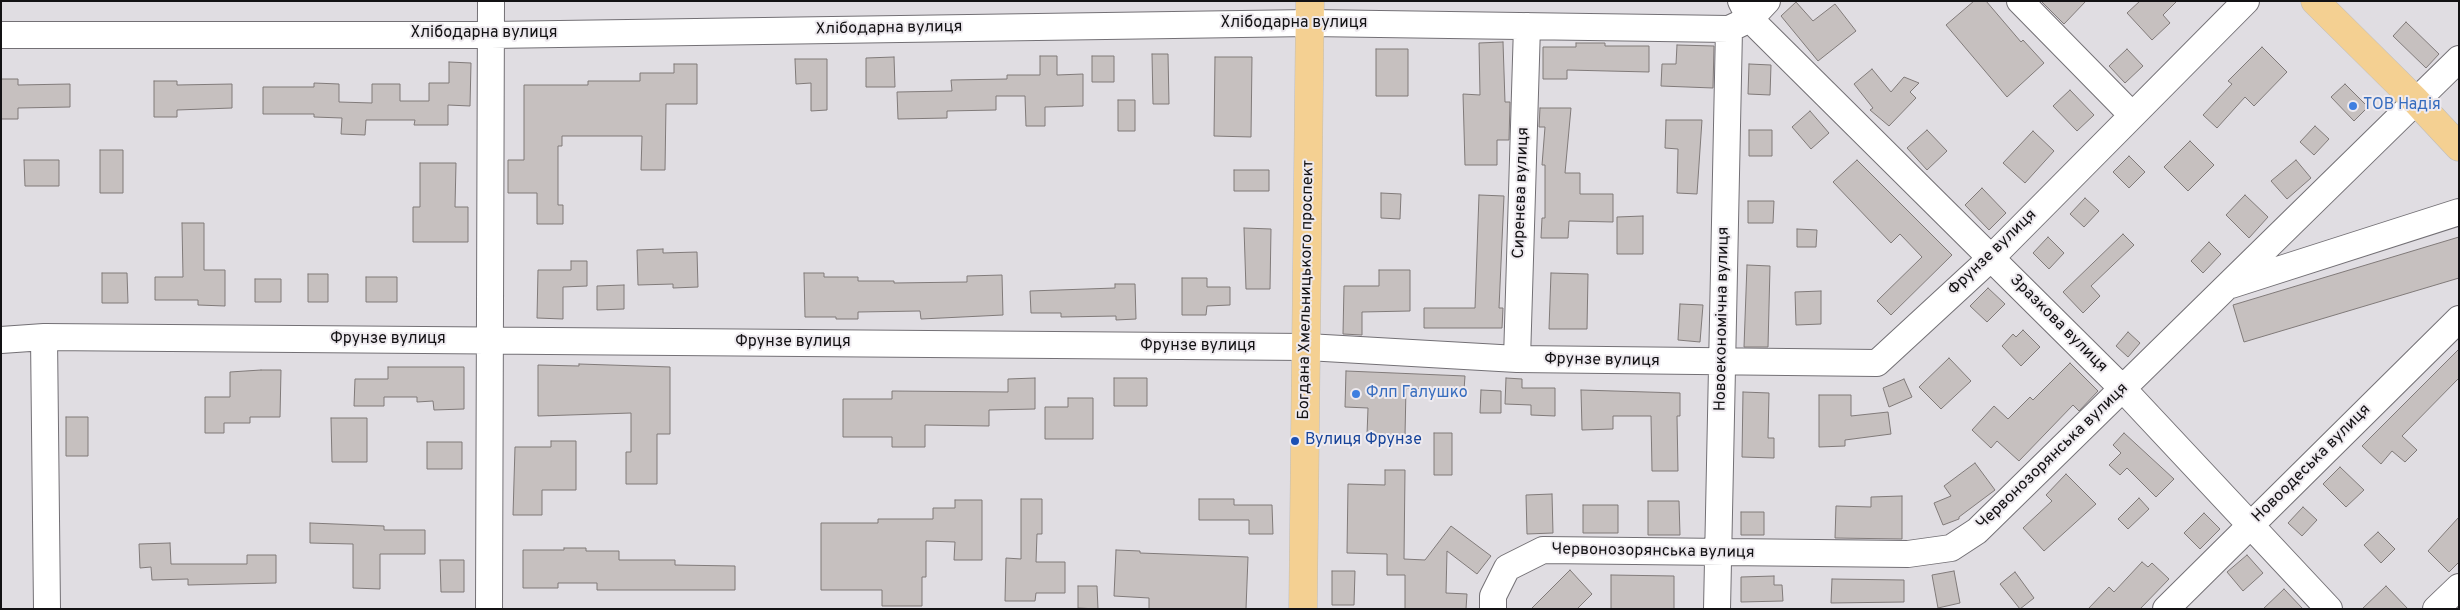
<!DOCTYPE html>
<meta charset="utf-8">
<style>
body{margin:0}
#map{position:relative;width:2460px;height:610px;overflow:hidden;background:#e0dde2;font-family:Overpass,sans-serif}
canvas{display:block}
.frame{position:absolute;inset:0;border:2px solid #131214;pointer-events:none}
</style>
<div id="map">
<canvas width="2460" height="610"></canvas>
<div class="frame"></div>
</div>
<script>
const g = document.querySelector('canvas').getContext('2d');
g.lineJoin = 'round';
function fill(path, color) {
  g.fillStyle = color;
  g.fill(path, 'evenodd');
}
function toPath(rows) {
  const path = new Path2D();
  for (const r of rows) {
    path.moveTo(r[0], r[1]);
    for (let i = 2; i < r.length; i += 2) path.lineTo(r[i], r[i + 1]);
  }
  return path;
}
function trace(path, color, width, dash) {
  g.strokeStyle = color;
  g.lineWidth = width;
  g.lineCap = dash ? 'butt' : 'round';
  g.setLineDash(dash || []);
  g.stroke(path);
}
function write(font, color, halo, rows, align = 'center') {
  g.font = font + ' Overpass,sans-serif';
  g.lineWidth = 4;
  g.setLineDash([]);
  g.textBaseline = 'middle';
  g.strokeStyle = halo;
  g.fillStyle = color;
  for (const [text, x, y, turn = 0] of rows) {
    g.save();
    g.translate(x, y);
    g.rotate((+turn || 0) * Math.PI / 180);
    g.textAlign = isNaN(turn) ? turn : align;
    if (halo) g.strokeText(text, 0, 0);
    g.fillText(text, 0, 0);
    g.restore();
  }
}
const building = toPath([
 [1974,1,1986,1,2021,42,2023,40,2044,63,2007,97,1946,25,1974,1],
 [2041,1,2086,1,2064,24,2041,1],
 [2140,1,2177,1,2163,15,2170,23,2152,40,2127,13,2140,1],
 [1796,2,1813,21,1835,4,1856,31,1818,61,1781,16,1796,2],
 [2406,22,2439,54,2426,68,2393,36,2406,22],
 [1503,42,1505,102,1510,102,1509,140,1497,140,1497,165,1465,165,1463,94,1480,95,1479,43,1503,42],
 [1576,43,1605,43,1605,46,1649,46,1649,72,1567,70,1567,79,1543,79,1543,47,1576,47,1576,43],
 [1677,45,1714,46,1713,88,1661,86,1662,64,1676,64,1677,45],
 [2262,47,2287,72,2254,106,2245,97,2217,128,2203,115,2232,84,2228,81,2262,47],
 [1376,49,1408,49,1408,96,1376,96,1376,49],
 [2127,49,2143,66,2125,83,2109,66,2127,49],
 [1152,54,1168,54,1169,104,1153,104,1152,54],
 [1040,56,1057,56,1057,75,1083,74,1083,106,1045,107,1045,126,1026,126,1025,96,996,96,996,110,947,111,947,118,898,119,897,92,952,91,951,80,1007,79,1007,75,1040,75,1040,56],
 [1092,56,1114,56,1114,82,1092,82,1092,56],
 [894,57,895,87,866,87,866,58,894,57],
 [1215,57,1252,57,1251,137,1214,136,1215,57],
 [795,59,827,59,827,110,811,111,811,83,796,84,795,59],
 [449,62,471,63,470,106,448,105,448,125,414,125,415,120,366,120,365,135,341,134,342,118,314,117,314,114,263,114,263,87,314,87,314,83,339,84,339,102,372,103,372,84,400,84,400,101,429,101,429,83,449,83,449,62],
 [674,64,697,64,697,104,666,104,665,170,641,170,642,136,562,136,562,146,558,146,558,205,563,205,563,224,537,224,537,193,508,193,508,160,524,160,524,85,588,85,588,81,640,81,640,73,674,73,674,64],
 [1749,64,1771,65,1770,95,1748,94,1749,64],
 [1872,69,1891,92,1904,77,1919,83,1910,92,1916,98,1889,126,1870,110,1873,108,1854,84,1872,69],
 [1,79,18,79,18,85,70,84,70,107,18,108,18,119,1,119,1,79],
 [154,81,177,81,177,85,232,84,232,108,177,110,177,117,154,117,154,81],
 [2345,84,2368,107,2354,121,2331,97,2345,84],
 [2070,90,2094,115,2077,131,2053,106,2070,90],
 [1118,100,1135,100,1135,131,1118,131,1118,100],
 [1540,108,1571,108,1565,173,1580,173,1580,194,1613,194,1613,222,1569,221,1568,238,1541,238,1542,218,1545,218,1545,165,1542,165,1545,127,1539,127,1540,108],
 [1810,111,1829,133,1811,149,1792,127,1810,111],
 [1666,120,1702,120,1697,194,1677,193,1678,149,1665,148,1666,120],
 [2315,126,2329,139,2314,155,2300,142,2315,126],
 [1749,130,1772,130,1772,156,1749,156,1749,130],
 [1927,130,1947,151,1927,170,1907,148,1927,130],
 [2033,131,2054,151,2025,183,2003,163,2033,131],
 [2190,141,2214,165,2188,191,2164,167,2190,141],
 [100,150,123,150,123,193,100,193,100,150],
 [2129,156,2145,172,2129,188,2113,172,2129,156],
 [24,160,59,160,59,186,25,186,24,160],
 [1857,160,1952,255,1891,315,1877,301,1922,257,1900,234,1891,243,1833,182,1857,160],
 [2296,160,2311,178,2287,199,2271,181,2296,160],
 [420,163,456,163,455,207,468,207,468,242,413,242,413,207,420,207,420,163],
 [1234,170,1269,170,1269,191,1234,191,1234,170],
 [1982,188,2006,213,1989,230,1965,205,1982,188],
 [1381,193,1401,194,1400,219,1381,218,1381,193],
 [1479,195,1504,196,1499,308,1503,308,1502,328,1424,328,1424,308,1475,308,1479,195],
 [2245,195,2268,217,2249,238,2226,215,2245,195],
 [2085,198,2099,211,2084,227,2070,214,2085,198],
 [1748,201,1774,201,1773,223,1748,223,1748,201],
 [1643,216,1643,254,1617,254,1617,217,1643,216],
 [182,223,204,223,204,270,225,270,225,306,198,305,198,300,155,300,155,277,183,277,182,223],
 [1244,228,1271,229,1270,289,1246,289,1244,228],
 [1797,229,1817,230,1816,247,1797,247,1797,229],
 [2123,234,2134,245,2091,286,2100,296,2083,313,2063,292,2123,234],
 [2048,237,2064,253,2049,269,2033,253,2048,237],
 [2459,237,2459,278,2244,342,2233,305,2459,237],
 [2209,242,2221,254,2203,273,2191,261,2209,242],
 [663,249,663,253,697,252,698,287,673,288,673,284,638,285,637,250,663,249],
 [571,261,587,261,587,286,563,287,563,319,537,318,538,270,571,270,571,261],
 [1747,265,1770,266,1768,347,1744,347,1747,265],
 [1379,270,1410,270,1410,311,1362,312,1362,335,1343,334,1344,286,1379,286,1379,270],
 [102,273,127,273,128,303,102,303,102,273],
 [804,273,824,273,824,277,858,277,858,281,894,281,894,283,967,282,967,276,1002,275,1003,315,921,319,920,311,858,312,858,319,836,319,836,317,805,317,804,273],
 [1551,273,1588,274,1587,329,1549,329,1551,273],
 [308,274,328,274,328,302,308,302,308,274],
 [366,277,397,277,397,302,366,302,366,277],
 [1182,278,1207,278,1207,287,1230,287,1230,305,1207,306,1206,315,1182,315,1182,278],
 [255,279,281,279,281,302,255,302,255,279],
 [1115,284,1135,284,1136,319,1116,320,1116,316,1061,317,1061,313,1031,313,1030,291,1115,288,1115,284],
 [624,285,624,309,597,310,597,286,624,285],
 [1988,288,2005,304,1987,322,1970,306,1988,288],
 [1821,291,1821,324,1796,325,1795,292,1821,291],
 [1680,304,1703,305,1700,342,1678,340,1680,304],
 [2023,330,2040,347,2021,366,2002,346,2013,334,2016,337,2023,330],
 [2128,332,2140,343,2128,357,2116,346,2128,332],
 [2459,349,2459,378,2402,436,2417,450,2405,462,2392,451,2381,464,2362,446,2459,349],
 [1949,358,1971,381,1941,409,1919,387,1949,358],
 [2070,363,2098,391,2079,411,2073,405,2019,461,1997,441,1991,448,1972,430,1994,406,2008,419,2030,397,2033,400,2070,363],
 [579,364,670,367,670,434,657,434,657,484,626,484,626,452,631,452,631,413,538,416,538,365,579,366,579,364],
 [388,367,464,367,464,409,434,410,433,401,417,402,417,397,384,397,384,406,354,406,355,379,388,379,388,367],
 [261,370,281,370,280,417,250,417,250,423,224,423,224,433,205,433,205,397,230,397,230,372,261,370],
 [1346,371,1465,376,1464,390,1406,388,1405,436,1367,435,1368,408,1345,407,1346,371],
 [1035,378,1035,409,989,410,989,426,925,425,925,447,892,447,892,437,843,437,843,399,892,399,892,391,1008,392,1008,379,1035,378],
 [1114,378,1147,378,1147,406,1114,406,1114,378],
 [1506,378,1522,379,1522,388,1555,388,1555,416,1531,415,1531,405,1505,404,1506,378],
 [1904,379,1912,397,1889,407,1883,388,1904,379],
 [1481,390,1501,391,1501,413,1480,413,1481,390],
 [1581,390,1680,393,1680,416,1677,416,1678,471,1652,471,1651,416,1613,416,1613,429,1582,430,1581,390],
 [1743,392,1769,393,1768,438,1774,438,1774,458,1742,457,1743,392],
 [1819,395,1851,395,1851,416,1888,412,1891,434,1845,440,1845,446,1819,447,1819,395],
 [1068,398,1093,398,1093,439,1045,439,1045,407,1068,407,1068,398],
 [66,417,88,417,88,456,66,456,66,417],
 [331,418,367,418,367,462,332,462,331,418],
 [1434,433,1452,433,1452,475,1434,475,1434,433],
 [2124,433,2174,479,2156,497,2127,468,2120,475,2109,465,2121,453,2113,445,2124,433],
 [551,441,576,441,576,490,542,490,542,515,513,515,515,447,551,447,551,441],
 [427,442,462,442,462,469,427,469,427,442],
 [1975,463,1995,490,1959,517,1959,519,1943,525,1934,503,1951,496,1944,486,1975,463],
 [2340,467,2364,490,2346,507,2323,484,2340,467],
 [1385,470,1405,470,1404,559,1425,560,1451,526,1491,556,1477,574,1447,551,1446,593,1467,594,1466,609,1405,609,1405,575,1387,575,1387,554,1347,553,1348,484,1385,485,1385,470],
 [2066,474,2096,504,2044,551,2023,528,2052,501,2046,495,2066,474],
 [1552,494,1553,533,1527,534,1526,495,1552,494],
 [1902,496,1902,539,1835,538,1836,506,1871,507,1871,497,1902,496],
 [2139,498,2149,509,2128,529,2118,519,2139,498],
 [1021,499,1042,499,1042,534,1037,534,1036,562,1065,562,1065,593,1036,593,1035,601,1005,601,1006,558,1021,559,1021,499],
 [1199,499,1234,499,1234,505,1272,505,1273,534,1249,534,1249,520,1199,520,1199,499],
 [955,500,982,500,982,560,954,560,955,542,926,541,926,577,922,577,922,606,882,606,882,590,821,590,821,523,878,523,878,519,933,519,933,508,955,508,955,500],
 [1648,501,1679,501,1680,535,1648,535,1648,501],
 [1583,505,1618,505,1618,533,1583,533,1583,505],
 [2303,507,2317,520,2302,536,2288,523,2303,507],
 [1741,512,1764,512,1764,535,1741,535,1741,512],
 [2204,513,2220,529,2200,549,2184,533,2204,513],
 [2459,517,2459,562,2449,572,2428,551,2459,517],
 [310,523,384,526,384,530,425,530,425,554,380,554,380,589,353,588,353,544,310,543,310,523],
 [2378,532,2395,549,2381,563,2364,545,2378,532],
 [170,543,171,564,247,564,247,555,276,555,276,583,188,585,188,579,152,580,151,567,140,568,139,544,170,543],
 [564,548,586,548,586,551,619,551,619,560,675,560,675,565,735,566,735,590,597,590,597,583,558,583,558,588,523,588,523,550,564,550,564,548],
 [1116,550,1140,551,1140,553,1248,557,1246,609,1149,609,1149,598,1114,596,1116,550],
 [2247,555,2263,573,2243,591,2227,572,2247,555],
 [440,560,464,560,464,592,441,592,440,560],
 [2142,562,2148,567,2152,563,2169,579,2140,609,2088,609,2109,587,2114,592,2142,562],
 [1570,570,1592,594,1577,609,1531,609,1570,570],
 [1332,571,1355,571,1354,605,1332,605,1332,571],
 [1954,571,1960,603,1938,608,1932,575,1954,571],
 [2015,572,2034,598,2020,609,2000,584,2015,572],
 [1611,575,1674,576,1674,609,1611,609,1611,575],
 [1774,576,1774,585,1782,585,1783,601,1741,602,1741,577,1774,576],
 [1832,579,1904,580,1904,602,1831,603,1832,579],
 [1078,586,1097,586,1098,609,1078,608,1078,586],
 [2386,586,2408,609,2362,609,2386,586],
 [2284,589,2303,609,2263,609,2284,589]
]);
fill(building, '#c6c0bf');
trace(building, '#807a79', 1);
const minor = toPath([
 [1741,1,1750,19,2123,389,2329,609],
 [2020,1,2132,115],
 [1,35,491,35,1310,23,1729,29,1750,19,1767,1],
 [2231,285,2459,212],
 [44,337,47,609],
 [1,340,44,337,1307,347,1517,359,1877,363,1991,258,2246,1],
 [1517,359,1527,26],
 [489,609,491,1],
 [1493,609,1493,596,1507,568,1543,550,1908,554,1951,548,1977,531,2459,59],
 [1717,609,1729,29],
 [2166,609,2459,319],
 [2436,609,2459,587]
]);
const major = toPath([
 [2315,1,2416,101,2459,147],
 [1303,609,1310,1]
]);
trace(minor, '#737075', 28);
trace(major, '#bdbdbd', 29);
trace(minor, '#fff', 26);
trace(major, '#f4d092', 28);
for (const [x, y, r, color] of [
 [2353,106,5,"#3f7fe0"],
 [1356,394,5,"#3f7fe0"],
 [1295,441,5,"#1a4fb4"]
]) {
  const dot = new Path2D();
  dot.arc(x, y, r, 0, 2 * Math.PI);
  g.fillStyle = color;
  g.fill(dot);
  trace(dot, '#eeeaef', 2);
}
write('16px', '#131214', '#eeeaef', [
 ["Хлібодарна вулиця",1294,24],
 ["Хлібодарна вулиця",889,29,-1],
 ["Хлібодарна вулиця",484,34],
 ["Сиренєва вулиця",1522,193,-88],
 ["Фрунзе вулиця",1993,253,-44],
 ["Богдана Хмельницького проспект",1307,290,-89],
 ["Новоекономічна вулиця",1723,319,-89],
 ["Зразкова вулиця",2058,324,45],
 ["Фрунзе вулиця",388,340],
 ["Фрунзе вулиця",793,343],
 ["Фрунзе вулиця",1198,347],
 ["Фрунзе вулиця",1602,361,1],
 ["Червонозорянська вулиця",2053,457,-44],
 ["Новоодеська вулиця",2312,464,-45],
 ["Червонозорянська вулиця",1653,552,1]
]);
write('16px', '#366cbe', '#eeeaef', [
 ["ТОВ Надія",2363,106],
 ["Флп Галушко",1366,394]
], 'left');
write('16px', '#164399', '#eeeaef', [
 ["Вулиця Фрунзе",1305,441]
], 'left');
</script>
